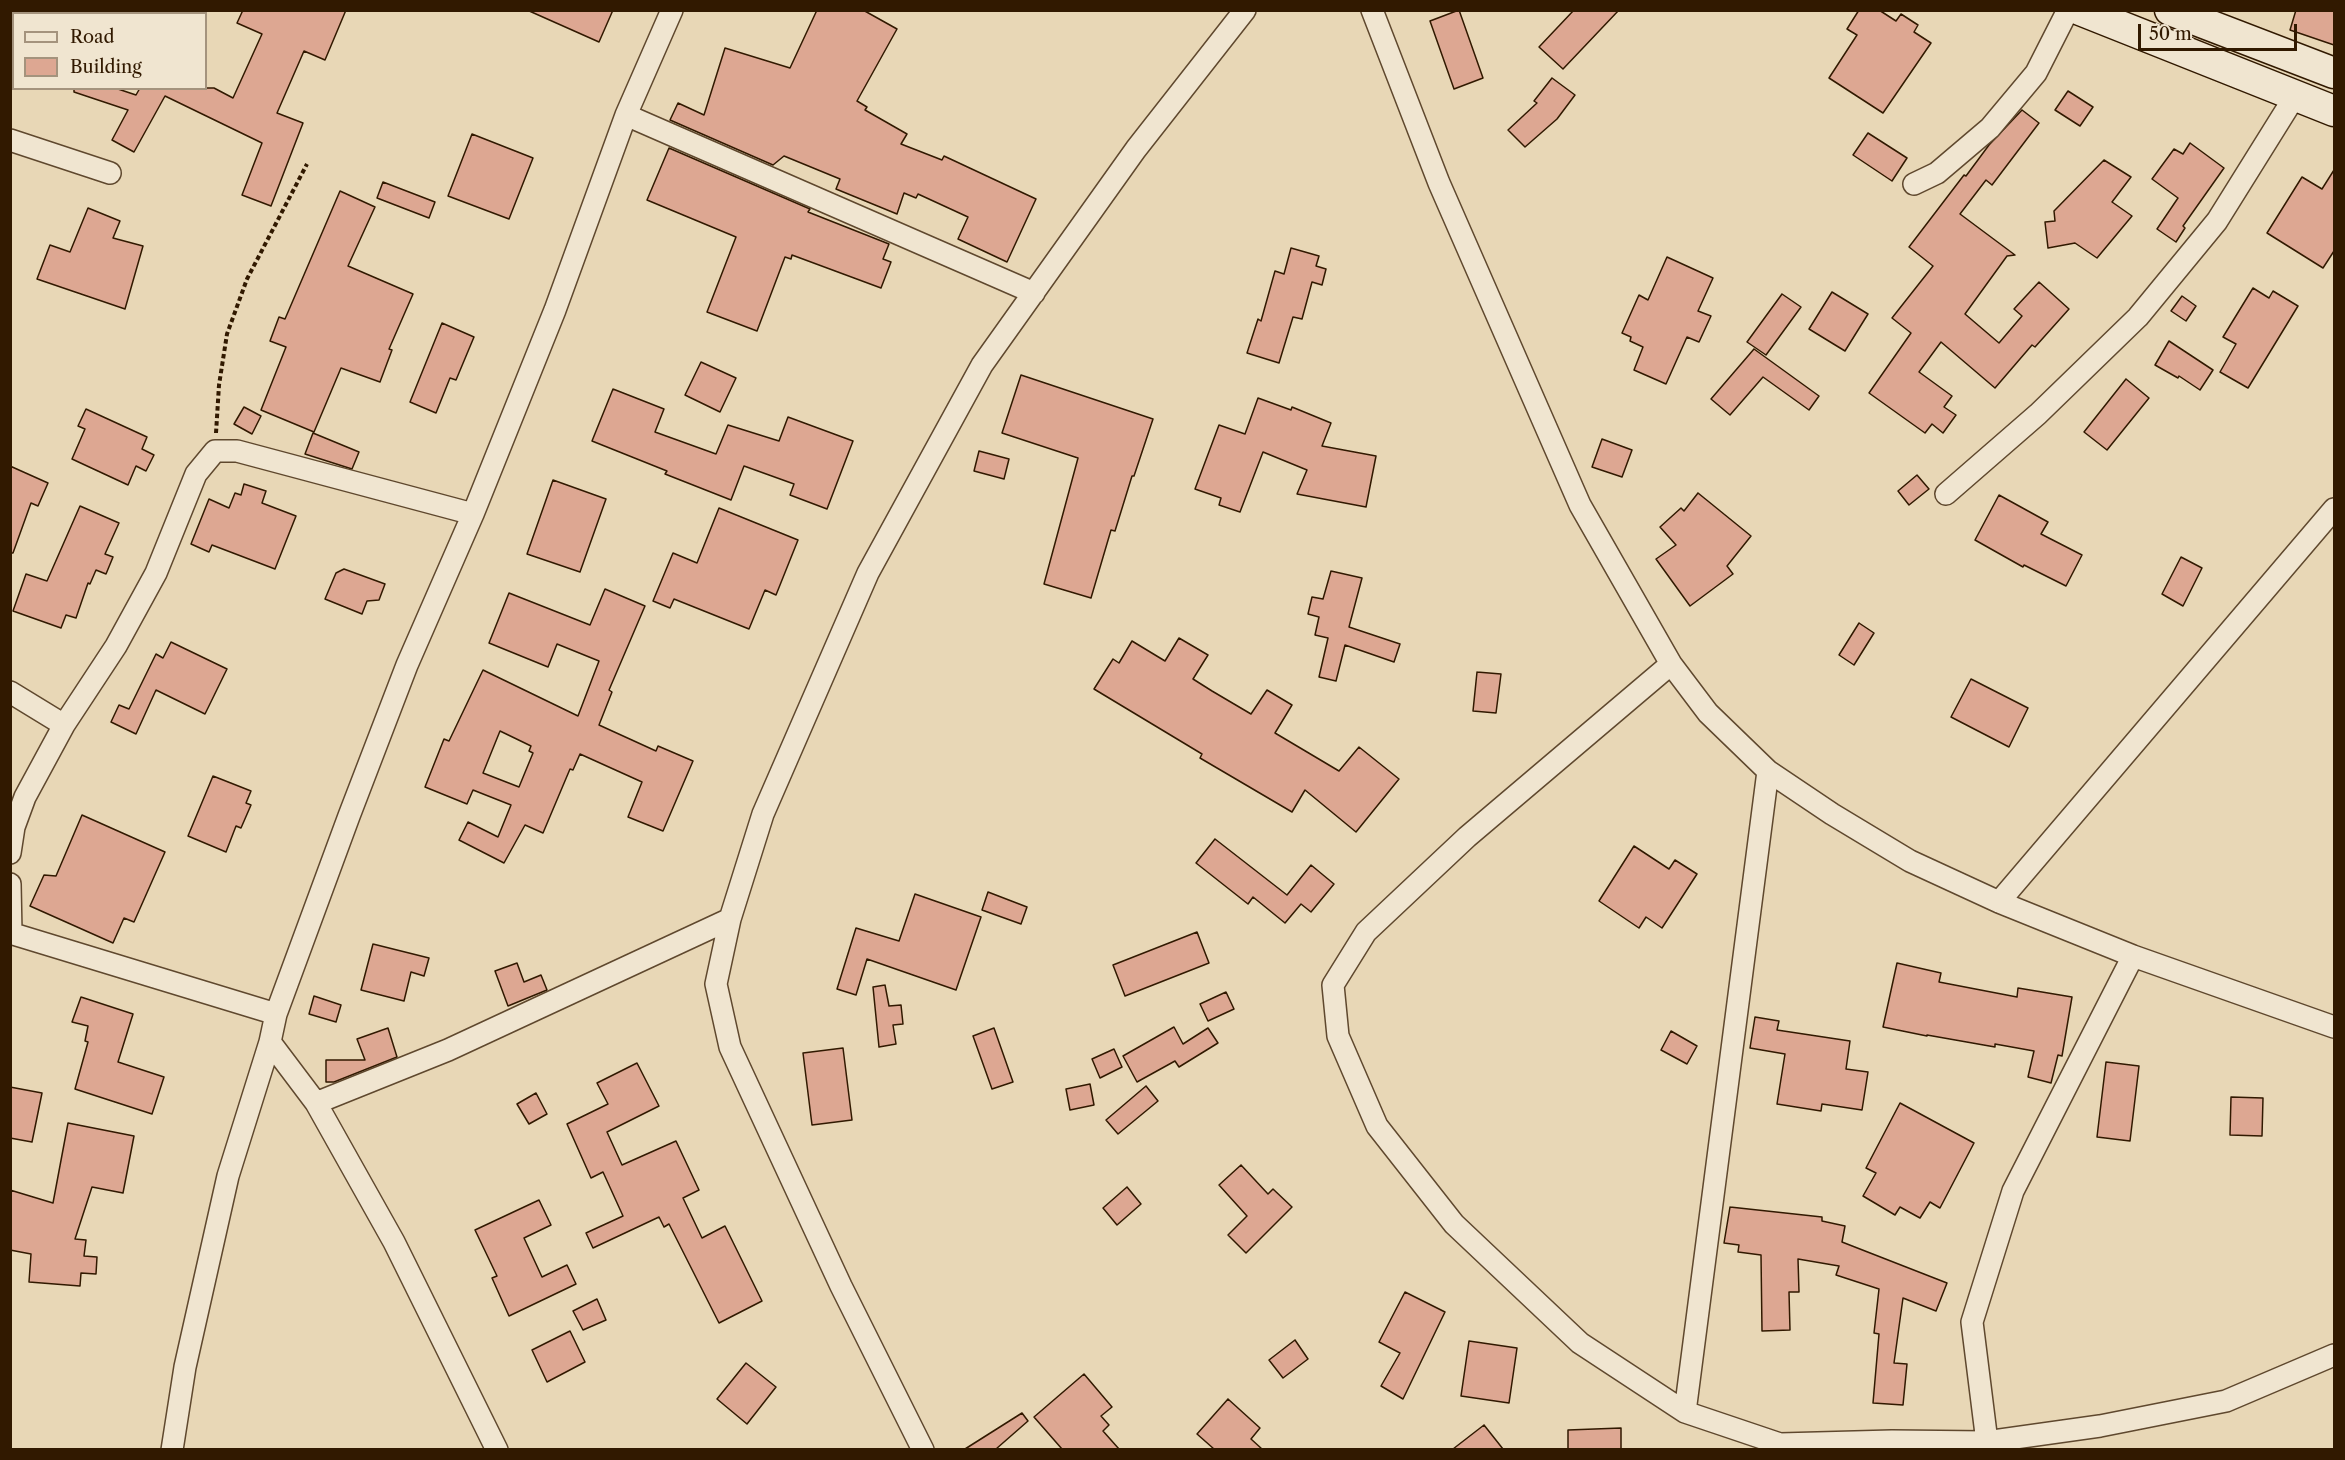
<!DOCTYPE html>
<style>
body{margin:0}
#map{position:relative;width:2345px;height:1460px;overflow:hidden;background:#e8d7b6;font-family:"Libre Caslon Text",serif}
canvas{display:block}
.frame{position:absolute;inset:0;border:12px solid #311900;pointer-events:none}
.legend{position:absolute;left:12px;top:12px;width:195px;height:78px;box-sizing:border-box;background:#f0e5d0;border:2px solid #a4937d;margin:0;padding:8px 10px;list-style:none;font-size:18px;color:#311900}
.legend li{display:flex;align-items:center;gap:12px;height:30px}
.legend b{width:30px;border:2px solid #a4937d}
.scale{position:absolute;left:2138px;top:24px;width:159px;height:27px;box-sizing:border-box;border:3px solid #311900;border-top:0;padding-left:8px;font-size:18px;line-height:21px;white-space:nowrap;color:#311900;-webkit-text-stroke:4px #f0e5d0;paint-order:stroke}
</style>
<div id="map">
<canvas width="2345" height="1460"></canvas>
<div class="frame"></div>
<ul class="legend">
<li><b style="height:8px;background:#f0e5d0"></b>Road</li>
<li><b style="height:16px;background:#dda792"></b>Building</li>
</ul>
<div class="scale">50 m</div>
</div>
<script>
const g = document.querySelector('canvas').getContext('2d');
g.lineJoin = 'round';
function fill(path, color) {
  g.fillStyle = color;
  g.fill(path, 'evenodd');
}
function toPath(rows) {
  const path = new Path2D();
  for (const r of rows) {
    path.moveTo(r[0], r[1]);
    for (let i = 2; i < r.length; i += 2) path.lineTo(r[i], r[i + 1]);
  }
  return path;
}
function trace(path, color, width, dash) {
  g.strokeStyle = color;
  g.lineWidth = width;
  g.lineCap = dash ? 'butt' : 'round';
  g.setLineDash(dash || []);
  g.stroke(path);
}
const building = toPath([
 [243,10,346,10,325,60,304,51,277,113,303,123,271,206,242,195,262,143,165,96,134,152,112,140,128,110,74,92,74,88,115,88,136,95,140,88,214,88,233,98,262,34,237,23,243,10],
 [527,10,613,10,599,42,527,10],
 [817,10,863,10,897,29,857,101,867,107,865,110,907,134,901,144,942,160,944,156,1036,199,1007,262,958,239,968,217,918,194,916,198,904,193,897,214,836,189,840,179,784,156,773,165,670,120,678,103,704,115,725,48,790,68,817,10],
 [1459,10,1483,78,1454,89,1430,21,1459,10],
 [1574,10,1619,10,1563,69,1539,47,1574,10],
 [1859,10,1879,10,1896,21,1901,14,1918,25,1914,32,1931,43,1883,113,1829,78,1857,35,1847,29,1859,10],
 [2296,10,2334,10,2334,45,2290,30,2296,10],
 [1552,78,1575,95,1557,119,1525,147,1508,130,1537,103,1534,101,1552,78],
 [2068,91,2093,107,2080,126,2055,110,2068,91],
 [2022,110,2039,123,1992,185,1986,180,1960,214,2015,255,2007,256,1965,314,1999,343,2022,316,2014,309,2039,282,2069,309,2035,347,2032,345,1995,388,1941,342,1919,372,1952,396,1944,407,1956,415,1943,433,1932,424,1925,433,1869,393,1911,333,1892,318,1933,266,1909,247,1964,175,1966,176,1989,145,2022,110],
 [1868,133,1907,158,1892,181,1853,155,1868,133],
 [472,134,533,158,509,219,448,196,472,134],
 [2190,143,2224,168,2183,226,2185,228,2176,242,2157,229,2178,198,2152,179,2174,149,2183,154,2190,143],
 [669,148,810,209,808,212,889,244,883,259,891,262,881,288,792,255,791,259,785,257,757,331,707,312,736,237,647,200,669,148],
 [2104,160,2131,177,2112,202,2132,216,2097,258,2075,243,2048,248,2045,222,2055,221,2054,211,2104,160],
 [2334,170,2334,251,2323,268,2267,233,2302,177,2322,189,2334,170],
 [383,182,435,202,429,218,377,198,383,182],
 [340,191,375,207,348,266,413,294,389,349,392,350,380,382,341,368,314,432,261,410,286,347,270,341,279,317,285,319,340,191],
 [88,208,120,221,113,238,143,246,125,309,37,279,50,245,70,252,88,208],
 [1291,248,1319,256,1316,266,1326,269,1322,285,1312,282,1302,319,1293,317,1279,363,1247,353,1258,319,1261,321,1275,271,1284,274,1291,248],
 [1667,257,1713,278,1698,311,1711,316,1699,342,1687,337,1666,384,1634,370,1643,347,1630,341,1631,337,1622,333,1639,295,1648,300,1667,257],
 [2253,288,2269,298,2273,291,2298,306,2248,388,2220,372,2236,344,2223,337,2253,288],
 [1832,292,1868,314,1845,351,1809,329,1832,292],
 [1782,294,1801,307,1766,355,1747,342,1782,294],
 [2182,296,2196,306,2186,321,2171,311,2182,296],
 [442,323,474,337,456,380,450,378,436,413,410,402,442,323],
 [2169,341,2213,370,2200,390,2179,376,2178,378,2155,365,2169,341],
 [1754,349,1819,396,1809,410,1763,377,1730,415,1711,399,1754,349],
 [701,362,736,378,720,412,685,395,701,362],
 [1021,375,1153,419,1134,476,1132,476,1115,531,1111,530,1091,598,1044,584,1078,458,1002,433,1021,375],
 [2126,379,2149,398,2107,450,2084,432,2126,379],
 [613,389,664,409,655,432,716,454,728,425,779,441,788,417,853,441,827,509,790,495,794,484,744,466,731,500,665,474,667,471,592,441,613,389],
 [1258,398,1291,410,1292,407,1331,423,1322,446,1376,456,1366,507,1297,494,1307,470,1263,452,1240,512,1219,505,1221,498,1195,489,1219,425,1245,434,1258,398],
 [244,407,261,416,252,434,234,424,244,407],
 [86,409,147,437,142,449,154,455,146,471,136,466,128,485,72,459,85,429,78,426,86,409],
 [313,433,359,452,352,469,305,454,313,433],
 [1602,439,1632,450,1622,477,1592,467,1602,439],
 [979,451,1009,459,1004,479,974,471,979,451],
 [10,466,48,483,38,506,31,503,13,553,10,553,10,466],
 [1917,475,1929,489,1909,505,1898,491,1917,475],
 [553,480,606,499,580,572,527,554,553,480],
 [244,484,266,491,262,503,296,516,275,569,212,545,209,552,191,544,209,499,229,508,235,493,241,495,244,484],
 [1698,493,1751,536,1727,566,1733,574,1690,606,1656,559,1676,545,1660,527,1681,508,1684,511,1698,493],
 [1999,495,2048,522,2041,534,2082,555,2066,586,2024,565,2023,567,1975,540,1999,495],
 [80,506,119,523,105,554,113,557,106,574,96,570,90,584,88,583,76,618,66,615,61,628,13,611,26,574,47,581,80,506],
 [719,508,798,540,776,595,765,590,749,629,674,599,670,608,653,601,673,553,697,563,719,508],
 [2181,557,2202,568,2183,606,2162,594,2181,557],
 [344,569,385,584,379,600,367,601,362,614,325,599,336,573,344,569],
 [1331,571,1362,578,1349,627,1400,644,1394,662,1345,645,1336,681,1319,677,1328,638,1315,635,1319,617,1308,614,1312,597,1323,599,1331,571],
 [605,589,645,606,609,690,612,692,599,725,656,751,658,746,693,761,663,831,628,817,642,782,580,754,573,770,570,769,543,833,525,825,504,863,459,840,468,822,498,837,511,805,473,790,467,804,425,787,444,739,449,741,483,670,578,716,599,661,557,644,548,667,489,643,509,593,590,625,605,589],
 [500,731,531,746,529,751,533,753,519,787,483,773,500,731],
 [1859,623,1874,633,1854,665,1839,655,1859,623],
 [1179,638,1208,655,1193,679,1212,691,1251,714,1267,690,1292,705,1275,733,1339,771,1359,747,1399,779,1356,832,1305,790,1292,812,1200,758,1202,754,1094,689,1113,659,1119,663,1132,641,1165,661,1179,638],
 [171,642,227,669,205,714,156,690,136,734,111,722,119,705,129,709,156,654,163,658,171,642],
 [1477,672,1501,674,1496,713,1473,711,1477,672],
 [1971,679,2028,708,2009,747,1951,717,1971,679],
 [213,776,251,791,246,803,251,805,241,828,236,826,226,852,188,836,213,776],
 [82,815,165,852,134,922,124,918,113,943,30,906,44,875,56,876,82,815],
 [1215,839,1287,895,1311,865,1334,884,1311,912,1301,904,1285,923,1253,897,1248,904,1196,863,1215,839],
 [1634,846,1669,869,1675,860,1697,874,1662,928,1646,917,1639,928,1599,901,1634,846],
 [988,892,1027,907,1021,924,982,910,988,892],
 [915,894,981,917,956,990,867,959,856,995,837,989,856,928,899,941,915,894],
 [1197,932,1209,963,1125,996,1113,965,1197,932],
 [373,944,429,958,424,976,411,972,404,1001,361,990,373,944],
 [517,963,524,982,541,975,547,990,508,1006,495,971,517,963],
 [1897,963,1941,973,1939,982,2017,997,2018,988,2072,997,2062,1056,2058,1055,2051,1083,2028,1077,2034,1051,1995,1044,1995,1047,1927,1035,1927,1036,1883,1027,1897,963],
 [885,985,889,1006,901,1005,903,1024,893,1025,896,1044,879,1047,873,987,885,985],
 [1226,992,1234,1009,1208,1021,1200,1004,1226,992],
 [314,996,341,1005,336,1022,309,1014,314,996],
 [81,997,133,1014,118,1062,164,1077,152,1114,75,1089,88,1042,85,1041,88,1026,72,1022,81,997],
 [1755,1017,1779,1021,1777,1030,1850,1041,1846,1069,1868,1072,1862,1110,1822,1104,1821,1111,1777,1104,1785,1054,1750,1048,1755,1017],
 [1174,1027,1183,1044,1208,1028,1218,1043,1179,1067,1175,1061,1137,1082,1123,1056,1174,1027],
 [388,1028,397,1057,334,1082,326,1082,326,1060,365,1060,357,1039,388,1028],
 [994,1028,1013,1082,992,1089,973,1036,994,1028],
 [1671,1031,1697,1046,1687,1064,1661,1050,1671,1031],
 [843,1048,852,1120,812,1125,803,1053,843,1048],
 [1114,1049,1122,1067,1100,1078,1092,1059,1114,1049],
 [2106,1062,2139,1066,2130,1141,2097,1137,2106,1062],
 [637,1063,659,1106,607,1132,622,1165,676,1141,699,1190,683,1198,702,1238,725,1226,762,1301,719,1323,669,1224,664,1227,659,1217,593,1248,586,1233,623,1216,603,1172,591,1178,567,1124,608,1104,597,1083,637,1063],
 [1090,1084,1094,1105,1070,1110,1066,1089,1090,1084],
 [1146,1086,1158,1101,1118,1134,1106,1120,1146,1086],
 [10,1087,42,1093,32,1142,10,1138,10,1087],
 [536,1093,547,1114,529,1124,517,1104,536,1093],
 [2231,1097,2263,1098,2262,1136,2230,1135,2231,1097],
 [1900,1103,1974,1143,1940,1208,1930,1202,1920,1218,1900,1207,1895,1215,1863,1196,1876,1173,1866,1168,1900,1103],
 [68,1123,134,1136,123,1193,92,1187,75,1239,86,1240,84,1256,97,1257,96,1274,81,1273,80,1286,29,1282,31,1254,10,1250,10,1190,53,1203,68,1123],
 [1241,1165,1268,1194,1273,1189,1292,1207,1246,1253,1228,1235,1247,1216,1219,1185,1241,1165],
 [1127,1187,1141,1204,1117,1225,1103,1208,1127,1187],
 [539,1200,551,1225,524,1238,542,1277,567,1265,576,1284,509,1316,492,1278,497,1276,475,1230,539,1200],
 [1730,1207,1822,1217,1822,1221,1845,1226,1842,1242,1947,1283,1936,1311,1903,1298,1894,1363,1907,1364,1903,1405,1873,1403,1879,1334,1874,1333,1879,1289,1836,1275,1839,1266,1798,1259,1799,1292,1789,1292,1790,1330,1762,1331,1761,1255,1738,1252,1739,1245,1724,1243,1730,1207],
 [1405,1292,1445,1312,1403,1399,1381,1386,1400,1353,1379,1342,1405,1292],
 [597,1299,606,1320,583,1330,573,1311,597,1299],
 [570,1331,585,1362,547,1382,532,1350,570,1331],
 [1295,1340,1308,1359,1283,1378,1269,1360,1295,1340],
 [1469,1341,1517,1348,1509,1403,1461,1396,1469,1341],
 [746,1363,776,1387,747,1424,717,1399,746,1363],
 [1084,1374,1112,1407,1101,1416,1109,1425,1103,1431,1119,1449,1062,1449,1034,1417,1084,1374],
 [1228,1399,1260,1428,1251,1439,1262,1449,1214,1449,1197,1434,1228,1399],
 [1022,1413,1028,1421,996,1449,965,1449,1022,1413],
 [1484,1425,1503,1449,1453,1449,1484,1425],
 [1621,1428,1621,1449,1568,1449,1568,1430,1621,1428]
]);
fill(building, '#dda792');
trace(building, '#311900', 1.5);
const street = toPath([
 [1372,10,1439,183,1580,505,1671,664,1708,713,1768,771,1832,814,1910,861,1999,902,2133,956,2334,1027],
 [626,115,1034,293],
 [10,140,110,173],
 [1914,184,1937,173,1990,128,2036,73,2068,10],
 [1946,494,2038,414,2138,317,2217,221,2295,96],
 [1671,664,1467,837,1366,932,1333,985,1338,1036,1377,1126,1454,1224,1580,1343,1685,1412,1780,1444,1892,1441,1986,1442,2100,1426,2226,1401,2334,1355],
 [10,692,64,725],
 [10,853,14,827,25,797,64,725,116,646,156,573,196,474,215,451,237,451,473,514],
 [10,884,11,933],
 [1999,902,2334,509],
 [10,933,276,1014],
 [270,1042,316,1103,394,1242,497,1450],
 [316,1103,448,1050,730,919],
 [1685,1412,1768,771],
 [172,1450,185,1367,228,1176,270,1042,276,1014,349,816,407,665,473,514,555,310,626,115,672,10],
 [923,1450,841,1286,730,1047,716,984,730,919,763,814,868,573,982,365,1136,149,1245,10],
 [1988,1450,1972,1322,2013,1191,2133,956]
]);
const secondary = toPath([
 [2080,10,2334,111],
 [2170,10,2334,73]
]);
trace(street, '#5f482e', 24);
trace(secondary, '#311900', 33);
trace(toPath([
 [216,433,219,385,227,334,247,279,307,164]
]), '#311900', 4, [4.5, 3]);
trace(street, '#f0e5d0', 21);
trace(secondary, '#f0e5d0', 30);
</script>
